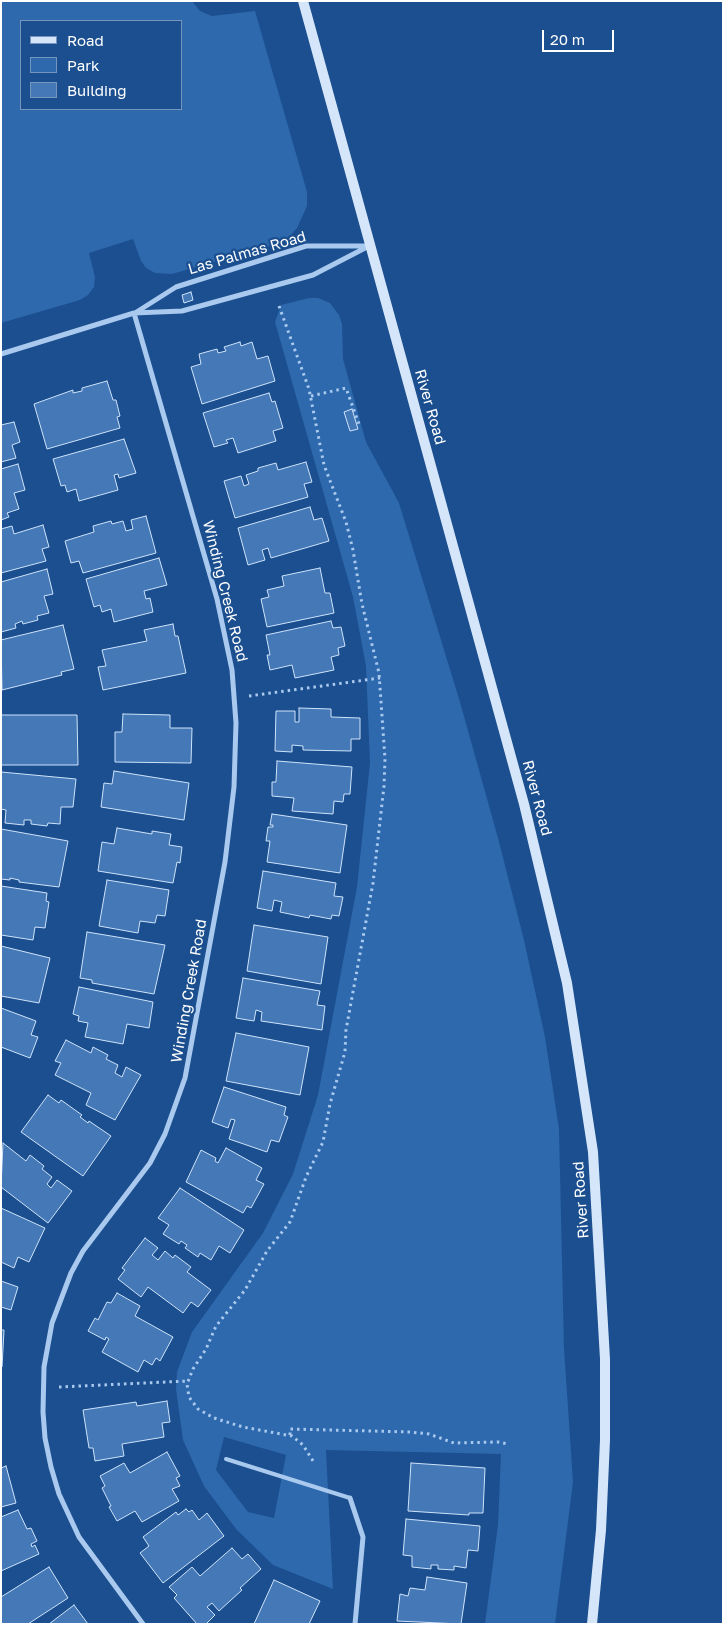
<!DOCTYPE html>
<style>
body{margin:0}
#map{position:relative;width:724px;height:1625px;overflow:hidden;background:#1b4f8f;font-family:"Golos Text",sans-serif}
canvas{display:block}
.frame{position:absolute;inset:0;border:2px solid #fff;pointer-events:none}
.legend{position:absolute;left:20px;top:20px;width:162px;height:90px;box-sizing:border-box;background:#1b4f8f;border:1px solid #7695bc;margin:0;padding:6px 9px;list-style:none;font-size:15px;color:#fff}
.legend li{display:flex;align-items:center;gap:10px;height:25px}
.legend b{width:25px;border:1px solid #7695bc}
.scale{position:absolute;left:542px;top:30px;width:72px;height:22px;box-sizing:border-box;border:2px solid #fff;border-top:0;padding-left:6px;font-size:15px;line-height:18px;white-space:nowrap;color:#fff;-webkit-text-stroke:4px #1b4f8f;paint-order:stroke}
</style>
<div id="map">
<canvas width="724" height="1625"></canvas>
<div class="frame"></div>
<ul class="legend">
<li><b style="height:6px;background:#d6e6fa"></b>Road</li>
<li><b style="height:14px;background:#2e69ad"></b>Park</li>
<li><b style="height:14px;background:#4478b7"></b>Building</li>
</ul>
<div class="scale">20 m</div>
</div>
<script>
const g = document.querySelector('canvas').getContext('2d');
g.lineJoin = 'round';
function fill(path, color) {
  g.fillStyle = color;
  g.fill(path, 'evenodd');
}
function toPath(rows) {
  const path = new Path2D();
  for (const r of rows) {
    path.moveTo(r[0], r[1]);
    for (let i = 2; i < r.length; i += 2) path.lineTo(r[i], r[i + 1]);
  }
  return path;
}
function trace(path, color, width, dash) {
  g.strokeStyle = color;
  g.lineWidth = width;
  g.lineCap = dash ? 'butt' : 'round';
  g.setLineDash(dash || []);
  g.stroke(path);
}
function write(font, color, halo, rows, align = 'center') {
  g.font = font + ' "Golos Text",sans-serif';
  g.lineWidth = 4.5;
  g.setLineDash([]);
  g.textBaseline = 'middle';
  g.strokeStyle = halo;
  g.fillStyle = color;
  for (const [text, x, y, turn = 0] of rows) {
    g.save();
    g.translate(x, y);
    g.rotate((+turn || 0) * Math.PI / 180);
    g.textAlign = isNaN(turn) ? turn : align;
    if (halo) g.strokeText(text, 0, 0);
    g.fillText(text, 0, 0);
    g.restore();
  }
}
fill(toPath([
 [1,1,192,1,200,11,212,16,255,11,307,192,307,206,297,228,289,237,276,244,172,274,155,273,146,268,141,261,133,239,89,253,95,277,94,287,88,295,80,300,1,323],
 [21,21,181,21,181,109,21,109],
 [309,298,318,298,330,303,339,315,342,324,343,359,366,442,399,503,460,702,498,838,524,940,545,1037,559,1129,564,1348,573,1482,555,1624,485,1624,498,1525,501,1454,326,1450,333,1589,273,1565,236,1529,204,1486,183,1440,176,1389,177,1372,192,1332,263,1233,293,1174,318,1095,357,887,370,763,366,666,353,597,275,322,281,305],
 [224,1437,286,1455,274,1518,248,1512,216,1470]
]), '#2e69ad');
const building = toPath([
 [191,292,193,300,184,303,182,295,191,292],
 [240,342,241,346,252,342,257,359,268,356,275,381,202,404,191,367,201,364,199,354,217,349,218,353,226,351,224,347,240,342],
 [107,381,113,400,116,400,120,416,117,417,120,428,47,449,34,404,73,390,73,393,82,391,82,388,107,381],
 [269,393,272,402,275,401,283,428,273,431,276,441,238,453,233,438,226,440,228,443,214,447,203,413,269,393],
 [352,409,358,429,350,431,344,412,352,409],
 [14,422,20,442,12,445,16,458,1,462,1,425,14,422],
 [124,439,136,473,119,478,118,474,114,475,118,490,79,501,76,489,67,492,65,485,61,486,53,459,124,439],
 [306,462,312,482,304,484,308,497,235,518,224,481,241,476,244,486,249,484,246,475,258,471,258,468,276,463,278,470,306,462],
 [18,464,25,490,14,493,19,509,7,513,9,517,1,520,1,469,18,464],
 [310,507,314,520,322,518,329,541,271,558,268,548,262,550,265,560,248,565,238,528,310,507],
 [146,516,156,553,83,573,79,561,71,563,65,541,94,532,93,526,111,521,112,524,123,521,126,531,133,529,131,520,146,516],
 [43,525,49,547,42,549,46,561,1,573,1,529,12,526,14,534,43,525],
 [159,558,167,585,144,591,146,599,150,598,153,612,114,622,111,609,102,612,100,605,94,607,86,579,159,558],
 [320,568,325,593,330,593,334,613,267,627,261,599,269,597,267,590,284,586,282,576,320,568],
 [47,569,53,594,44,596,49,613,37,616,38,620,23,624,22,621,15,624,16,628,1,632,1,582,47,569],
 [331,621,333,628,341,627,345,646,338,648,339,655,331,657,334,670,295,678,292,665,270,670,267,655,270,655,266,635,331,621],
 [173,624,175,636,178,636,186,673,103,690,98,667,106,666,102,650,147,641,144,630,173,624],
 [63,625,74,669,61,672,62,675,2,690,1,640,63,625],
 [299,708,331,709,331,717,360,718,360,739,351,739,351,751,303,750,303,746,292,745,292,752,275,751,276,711,295,711,295,722,299,722,299,708],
 [123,714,170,715,170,728,192,728,191,763,115,762,115,732,122,732,123,714],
 [1,715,77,715,78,765,1,765,1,715],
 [277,761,352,767,350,794,344,794,343,802,334,801,333,814,292,811,294,798,272,796,272,782,276,782,277,761],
 [114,771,189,783,184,820,101,807,104,783,112,784,114,771],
 [1,772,76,779,73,807,61,807,60,824,48,823,47,826,31,824,31,820,24,820,24,825,5,823,6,810,1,809,1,772],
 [272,814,347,825,340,873,267,862,270,841,266,841,268,827,273,827,273,825,270,825,272,814],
 [117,828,152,834,152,831,171,834,169,845,182,847,180,863,177,862,173,883,98,871,102,842,114,844,117,828],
 [1,829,68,841,59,887,19,882,19,880,10,878,10,880,1,879,1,829],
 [263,871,336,883,334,896,343,897,339,916,332,915,331,919,310,915,309,918,280,912,282,902,274,900,272,911,257,908,263,871],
 [107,880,169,890,165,916,157,915,155,923,140,921,138,933,99,926,107,880],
 [1,886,47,893,46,901,49,902,45,928,35,927,33,940,1,935,1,886],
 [254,925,328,937,321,984,247,971,254,925],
 [87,932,165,945,154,994,92,983,92,980,80,978,87,932],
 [1,946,50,958,39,1003,1,996,1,946],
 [243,978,320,991,317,1005,325,1006,322,1030,261,1021,262,1012,256,1010,254,1021,236,1018,243,978],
 [79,987,153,1002,149,1028,127,1024,123,1044,85,1037,88,1023,78,1021,79,1016,73,1014,79,987],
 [1,1008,36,1021,31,1035,38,1037,30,1058,1,1047,1,1008],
 [236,1033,309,1047,300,1095,226,1081,236,1033],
 [66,1040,91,1053,93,1047,108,1055,106,1059,118,1065,115,1073,122,1077,126,1067,141,1075,115,1120,86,1105,91,1093,55,1075,61,1063,55,1061,66,1040],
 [224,1087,286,1107,284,1115,288,1117,279,1142,271,1140,267,1152,229,1139,235,1120,231,1119,228,1128,212,1122,224,1087],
 [48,1095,59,1103,61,1100,82,1115,80,1117,88,1123,89,1121,111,1136,83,1176,21,1132,48,1095],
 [3,1143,26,1161,30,1155,44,1166,42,1169,52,1177,47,1184,51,1188,57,1180,72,1191,48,1223,1,1187,3,1143],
 [226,1148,262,1168,256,1180,264,1184,251,1208,247,1206,243,1213,186,1182,201,1150,216,1158,215,1161,218,1163,226,1148],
 [180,1188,244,1230,230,1253,219,1246,211,1260,200,1253,198,1257,185,1248,187,1245,181,1241,179,1244,163,1234,169,1225,158,1218,180,1188],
 [1,1208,45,1228,29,1262,18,1257,14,1268,1,1262,1,1208],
 [145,1238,158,1248,152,1255,158,1260,165,1251,173,1258,175,1255,191,1267,187,1272,211,1290,198,1307,191,1302,183,1313,148,1287,141,1297,118,1279,125,1270,122,1268,145,1238],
 [1,1281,18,1287,11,1310,1,1307,1,1281],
 [117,1293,140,1306,135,1316,173,1337,160,1361,156,1358,152,1365,144,1360,138,1372,102,1352,109,1339,106,1337,105,1340,88,1331,95,1318,98,1320,107,1302,111,1303,117,1293],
 [1,1330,4,1330,2,1367,1,1367,1,1330],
 [167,1401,170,1422,162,1423,164,1437,122,1444,124,1456,95,1461,93,1448,89,1448,83,1410,136,1402,137,1406,167,1401],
 [167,1452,180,1476,176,1478,180,1486,172,1489,179,1501,142,1522,135,1511,117,1521,109,1507,111,1506,102,1488,105,1486,100,1476,124,1463,130,1473,167,1452],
 [411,1463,485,1468,483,1513,469,1513,469,1515,408,1511,411,1463],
 [6,1466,16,1503,1,1507,1,1468,6,1466],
 [186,1509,189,1512,192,1510,199,1520,207,1513,224,1536,163,1583,140,1553,149,1546,143,1537,176,1512,178,1515,186,1509],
 [18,1510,27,1529,31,1528,37,1541,31,1544,32,1547,35,1545,39,1554,1,1571,1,1517,18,1510],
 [406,1519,480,1526,478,1551,468,1550,466,1568,454,1566,454,1570,438,1569,438,1565,431,1565,431,1569,412,1567,412,1556,403,1555,406,1519],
 [232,1548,242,1559,248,1554,261,1569,240,1588,242,1590,219,1611,212,1603,207,1607,215,1615,206,1624,197,1624,174,1598,177,1595,169,1587,192,1567,200,1576,232,1548],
 [49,1567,68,1598,28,1624,1,1624,1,1597,49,1567],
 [427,1577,467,1583,461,1624,397,1621,400,1594,408,1596,410,1588,425,1590,427,1577],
 [274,1580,320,1601,309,1624,254,1624,274,1580],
 [74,1605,88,1624,49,1624,74,1605]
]);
fill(building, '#4478b7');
trace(building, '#cfe3fa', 1);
trace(toPath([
 [279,306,309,389,324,465,346,522,353,550,362,604,379,673,385,759,384,786,373,883,346,1030,345,1052,330,1104,323,1142,306,1177,290,1222,267,1251,245,1290,216,1326,206,1349,193,1369,187,1384,189,1397,198,1409,214,1418,243,1427,292,1436,303,1445,315,1464],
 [311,396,346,388,360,427],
 [249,696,380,678],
 [59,1387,188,1381],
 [290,1435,290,1429,410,1432,429,1434,454,1443,498,1442,508,1444]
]), '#a9c9ee', 3, [2.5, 4]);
trace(toPath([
 [226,1459,350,1498]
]), '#a9c9ee', 4);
trace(toPath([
 [134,313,217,599,232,670,236,723,234,787,225,862,185,1078,165,1134,150,1163,83,1251,71,1273,52,1323,44,1367,43,1412,45,1438,51,1467,59,1494,79,1537,143,1624],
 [135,313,176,287,306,246,367,246],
 [1,354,134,313,182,311,313,275,369,246],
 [350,1498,363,1537,355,1624]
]), '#a9c9ee', 5);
trace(toPath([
 [303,1,524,804,567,983,593,1152,605,1359,605,1440,601,1530,592,1624]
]), '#d6e6fa', 10);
write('15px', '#fff', '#1b4f8f', [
 ["Las Palmas Road",247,253,-16],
 ["River Road",430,407,74],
 ["Winding Creek Road",225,591,76],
 ["River Road",537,798,75],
 ["Winding Creek Road",189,991,-80],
 ["River Road",581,1200,-94]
]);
</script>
